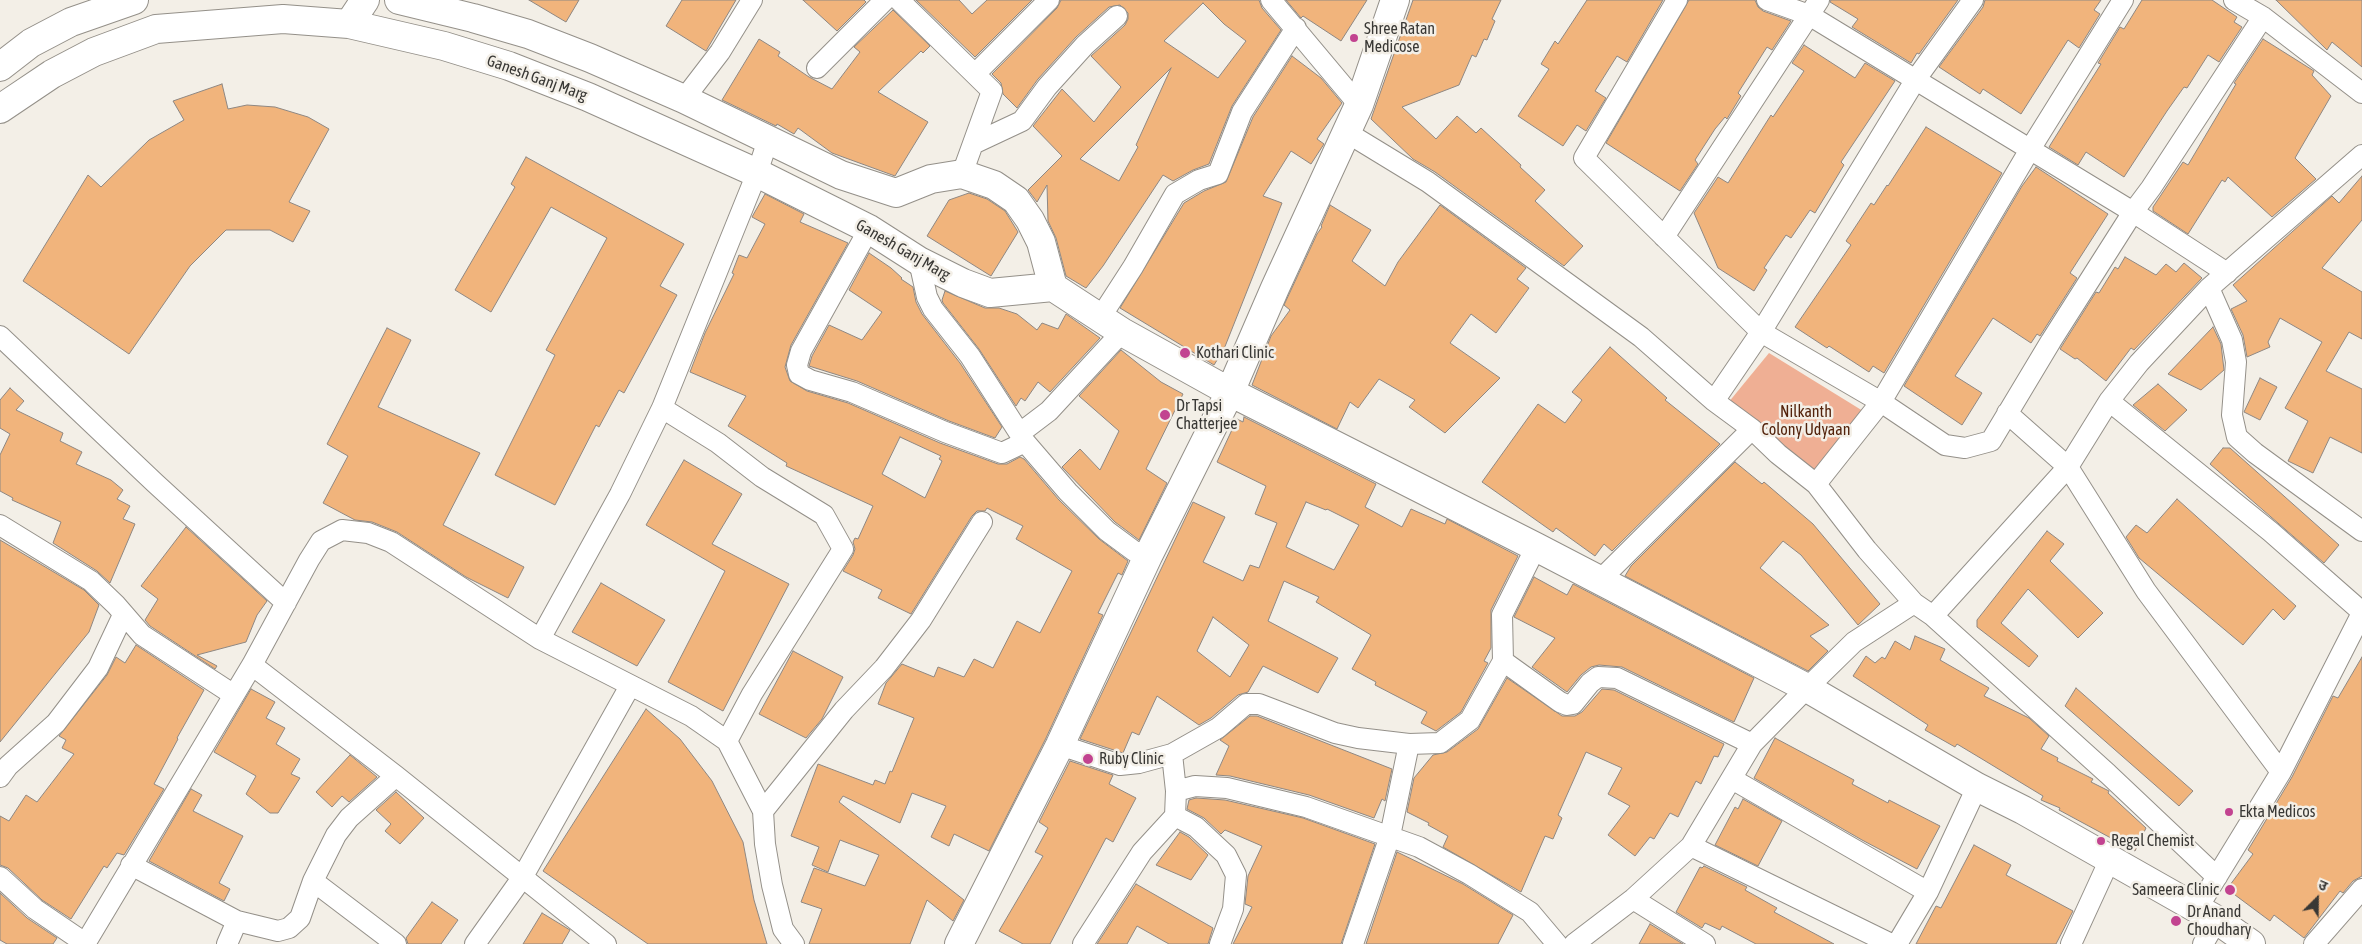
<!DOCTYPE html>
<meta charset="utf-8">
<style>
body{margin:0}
#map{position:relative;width:2362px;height:944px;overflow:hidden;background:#f3efe7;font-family:"Asap Condensed","Noto Sans Devanagari",sans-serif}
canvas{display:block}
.north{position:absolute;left:2292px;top:874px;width:50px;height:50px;-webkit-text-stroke:4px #f3efe7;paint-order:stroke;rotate:23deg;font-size:14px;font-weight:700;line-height:20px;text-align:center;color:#393835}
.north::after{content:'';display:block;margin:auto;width:18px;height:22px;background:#393835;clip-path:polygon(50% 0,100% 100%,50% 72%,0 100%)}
</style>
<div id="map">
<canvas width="2362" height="944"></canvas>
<div class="north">उ</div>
</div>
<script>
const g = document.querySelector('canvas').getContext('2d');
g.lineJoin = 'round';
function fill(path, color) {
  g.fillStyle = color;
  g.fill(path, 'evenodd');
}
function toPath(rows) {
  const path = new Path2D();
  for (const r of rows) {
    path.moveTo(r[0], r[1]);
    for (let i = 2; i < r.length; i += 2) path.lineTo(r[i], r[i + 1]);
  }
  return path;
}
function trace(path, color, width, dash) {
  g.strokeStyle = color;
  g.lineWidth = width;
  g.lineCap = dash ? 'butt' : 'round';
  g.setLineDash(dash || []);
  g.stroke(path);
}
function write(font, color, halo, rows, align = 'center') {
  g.font = font + ' "Asap Condensed",sans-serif';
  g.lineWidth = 5;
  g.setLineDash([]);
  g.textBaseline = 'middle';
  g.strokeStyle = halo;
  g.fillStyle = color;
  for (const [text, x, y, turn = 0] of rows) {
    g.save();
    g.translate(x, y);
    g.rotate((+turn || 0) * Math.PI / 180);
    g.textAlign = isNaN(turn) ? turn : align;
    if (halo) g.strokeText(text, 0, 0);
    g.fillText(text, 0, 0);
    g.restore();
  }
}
fill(toPath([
 [1769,353,1863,411,1811,475,1728,403]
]), '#efaf94');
const building = toPath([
 [529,0,579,0,566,22,529,0],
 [682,0,736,0,706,51,666,26,682,0],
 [803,0,864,0,866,2,837,31,803,0],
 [916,0,959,0,972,14,987,0,1032,0,975,57,916,0],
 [1061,0,1259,0,1262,8,1281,30,1232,106,1209,164,1193,170,1173,181,1163,175,1103,266,1086,288,1066,276,1056,238,1048,221,1047,185,1037,202,1028,190,1062,156,1033,126,1062,89,1094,122,1121,87,1091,56,1125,25,1128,19,1128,13,1120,5,1109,7,1076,37,1038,79,1017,108,1003,94,1001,83,992,74,1057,8,1061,0],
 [1203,3,1224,24,1246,41,1218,78,1164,41,1203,3],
 [1171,68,1136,145,1138,147,1119,181,1080,159,1171,68],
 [1286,0,1367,0,1341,41,1303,16,1301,18,1286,0],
 [1413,0,1501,0,1492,19,1495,21,1487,40,1484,39,1476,57,1472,55,1459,85,1402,107,1436,139,1457,116,1476,133,1481,128,1521,165,1520,167,1545,190,1535,201,1583,246,1564,266,1435,172,1413,159,1371,119,1413,0],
 [1587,0,1663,0,1627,62,1617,56,1595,91,1606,98,1586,131,1577,125,1563,146,1518,116,1549,69,1541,64,1555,41,1558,44,1587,0],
 [1689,0,1755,0,1758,7,1763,11,1791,21,1772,50,1767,47,1738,93,1741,96,1727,119,1725,117,1715,129,1695,160,1698,164,1680,191,1606,143,1689,0],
 [1831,0,1958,0,1919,54,1917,53,1911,63,1852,27,1858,19,1830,2,1831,0],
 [1985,0,2101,0,2094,10,2100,14,2079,48,2068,40,2021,114,1983,89,1980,94,1939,67,1983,7,1985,0],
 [2142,0,2212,0,2237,17,2234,22,2242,27,2219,62,2208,55,2187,88,2184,87,2167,111,2124,177,2086,152,2078,165,2049,147,2101,64,2098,63,2120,27,2124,29,2142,0],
 [2276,0,2362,0,2362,67,2332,42,2327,50,2276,0],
 [893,10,930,46,923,53,921,51,878,92,928,122,895,176,832,153,798,128,794,134,777,124,776,126,722,100,759,39,780,52,778,56,809,77,832,89,860,52,854,47,893,10],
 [2263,39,2314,71,2312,75,2331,96,2295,158,2316,179,2272,217,2228,177,2225,182,2222,180,2188,234,2153,211,2153,207,2183,162,2188,165,2236,84,2234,83,2263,39],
 [1804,45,1855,78,1865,63,1895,81,1841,162,1844,165,1815,213,1810,210,1791,238,1786,235,1764,268,1767,270,1754,291,1718,268,1694,213,1718,177,1728,183,1771,115,1773,117,1783,102,1804,71,1792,63,1804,45],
 [1292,56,1321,78,1342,103,1317,139,1324,144,1311,164,1291,151,1263,196,1282,203,1224,349,1214,365,1120,308,1184,203,1204,191,1226,182,1253,117,1292,56],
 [222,84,228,109,247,105,275,107,308,117,329,129,289,202,310,211,293,242,270,230,226,230,190,266,129,354,23,281,88,175,101,187,149,140,184,120,173,101,222,84],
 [1926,127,2002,173,1884,373,1873,366,1869,372,1829,346,1827,348,1795,327,1851,245,1846,241,1871,203,1874,205,1887,185,1888,186,1926,127],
 [526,157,684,244,660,286,677,295,624,393,619,390,599,427,596,425,555,505,495,475,555,355,546,350,607,238,551,207,491,312,455,290,515,187,511,184,526,157],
 [2036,167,2108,214,2070,273,2077,278,2040,336,2037,334,2031,343,1993,318,1955,376,1982,393,1962,425,1904,386,2022,186,2036,167],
 [2362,176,2362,220,2322,268,2362,292,2362,339,2349,332,2326,371,2362,389,2362,453,2330,437,2313,473,2288,461,2308,421,2285,408,2322,342,2280,318,2268,342,2270,347,2247,357,2243,335,2231,309,2247,301,2233,285,2332,196,2339,203,2362,176],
 [969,193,987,199,1005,211,1018,232,991,276,927,236,949,200,969,193],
 [765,194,804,214,800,222,848,243,791,345,785,367,790,381,807,391,848,403,940,443,998,464,1007,464,1020,457,1024,459,1059,500,1099,539,1128,561,1122,575,1118,573,1098,613,1103,615,1046,738,989,851,954,834,949,846,931,837,946,806,912,793,900,823,843,796,839,802,964,900,953,921,927,900,910,944,809,944,822,909,801,902,814,868,865,886,879,855,840,840,828,872,812,865,819,847,791,836,818,764,873,785,875,780,885,784,890,771,892,772,914,718,878,704,886,683,902,664,934,677,938,667,964,677,974,659,993,668,1017,621,1040,633,1072,571,1016,539,1023,526,987,508,985,511,977,511,972,516,911,614,878,598,882,590,843,571,853,555,855,549,853,542,855,538,858,539,873,506,786,466,787,463,728,426,746,396,690,372,705,333,734,274,732,273,739,255,747,258,765,224,752,217,765,194],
 [900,437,941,456,939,459,942,461,925,498,882,474,900,437],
 [1330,205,1371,230,1352,261,1385,286,1398,262,1440,205,1526,268,1517,279,1529,288,1496,333,1471,314,1450,343,1500,378,1445,433,1409,407,1415,400,1379,379,1358,408,1350,402,1337,429,1252,385,1271,336,1290,310,1284,305,1317,234,1322,227,1321,226,1330,205],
 [869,253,891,268,902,278,901,279,913,287,916,302,922,314,960,363,1002,427,995,438,949,421,857,381,809,366,812,356,829,325,862,340,882,312,849,290,869,253],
 [2125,257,2156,275,2166,264,2176,272,2184,263,2202,278,2134,350,2131,348,2106,381,2077,358,2075,359,2060,349,2096,292,2099,293,2115,267,2118,269,2125,257],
 [945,291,985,308,999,308,1017,314,1037,330,1042,323,1058,329,1066,314,1100,338,1050,392,1038,382,1025,401,1021,398,1016,406,979,349,943,303,942,300,945,291],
 [2213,327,2221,344,2224,370,2201,390,2168,374,2213,327],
 [387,328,411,340,378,407,480,453,443,525,524,567,508,598,466,577,397,532,372,522,355,520,323,503,348,456,327,444,387,328],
 [1610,347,1667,398,1665,400,1720,444,1612,551,1604,544,1595,556,1556,528,1553,532,1482,482,1538,404,1565,423,1582,400,1572,392,1610,347],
 [1121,350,1161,382,1183,394,1146,469,1167,483,1139,540,1115,522,1062,467,1080,449,1100,470,1119,431,1079,396,1121,350],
 [2260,378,2277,387,2260,420,2244,412,2260,378],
 [2158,384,2187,410,2165,431,2133,405,2158,384],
 [10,388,24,401,16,410,63,433,60,441,82,452,76,464,111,480,123,490,117,499,130,506,123,519,135,524,110,583,97,571,53,543,61,522,12,500,13,498,0,491,0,455,10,434,0,428,0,400,10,388],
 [1244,417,1376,484,1365,507,1402,527,1411,509,1445,524,1447,519,1518,556,1491,610,1491,648,1484,661,1488,663,1461,712,1436,731,1421,723,1427,712,1375,685,1376,682,1352,669,1371,635,1316,602,1319,597,1284,581,1268,621,1338,658,1318,693,1263,666,1248,692,1238,695,1211,718,1199,725,1157,696,1139,735,1132,732,1123,753,1080,739,1193,502,1225,517,1203,562,1243,581,1250,565,1259,568,1277,523,1255,514,1266,486,1217,462,1237,419,1243,422,1244,417],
 [1306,502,1326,510,1327,509,1359,525,1334,570,1286,547,1306,502],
 [1213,617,1249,645,1230,677,1197,651,1213,617],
 [2223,448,2230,448,2339,545,2324,563,2210,464,2223,448],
 [684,460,742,494,712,544,789,584,723,711,668,682,725,571,646,525,684,460],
 [1735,462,1762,484,1764,482,1813,524,1880,604,1858,625,1801,555,1783,541,1760,568,1829,625,1810,636,1828,651,1808,671,1625,576,1631,566,1735,462],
 [2177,499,2296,606,2284,620,2273,609,2243,645,2139,558,2126,537,2136,525,2147,533,2177,499],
 [186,527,267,601,257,615,246,642,197,655,217,666,215,669,150,626,145,620,158,599,141,586,186,527],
 [2047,531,2064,544,2050,561,2103,613,2078,638,2028,589,2001,623,2038,656,2029,667,1977,627,1977,620,2047,531],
 [0,540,84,590,99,605,89,632,0,742,0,540],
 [1534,577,1567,595,1573,584,1754,678,1734,722,1622,667,1599,665,1591,667,1581,675,1567,692,1532,667,1555,638,1514,617,1534,577],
 [601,583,665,620,637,666,572,632,601,583],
 [1915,636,1945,649,1940,660,1989,688,1984,696,2029,718,2049,736,2041,749,2058,758,2057,761,2093,779,2091,782,2109,791,2108,793,2146,828,2135,851,2059,810,2060,808,2041,800,2043,796,1982,759,1957,744,1955,747,1925,730,1928,725,1853,676,1866,656,1875,663,1882,657,1885,659,1895,641,1910,650,1915,636],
 [136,645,204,690,177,738,178,739,154,784,164,789,124,855,117,853,107,868,104,866,71,919,42,900,8,868,0,865,0,816,9,821,26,795,37,802,74,754,62,748,66,740,59,736,107,675,116,657,125,663,136,645],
 [793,651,843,677,822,719,806,738,759,714,793,651],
 [2362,657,2362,876,2353,881,2343,893,2340,891,2304,938,2274,915,2270,921,2227,889,2253,854,2248,850,2292,777,2333,696,2338,698,2362,657],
 [1507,678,1562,716,1575,716,1582,712,1602,689,1614,690,1724,744,1718,757,1714,756,1701,784,1696,781,1678,817,1670,813,1654,839,1650,837,1635,856,1608,835,1630,806,1608,794,1622,768,1586,752,1558,815,1562,818,1553,839,1545,836,1521,892,1443,847,1448,836,1428,825,1429,823,1407,812,1414,778,1433,755,1447,752,1478,729,1507,678],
 [2076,688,2193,791,2179,806,2065,706,2076,688],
 [251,689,275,702,266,718,285,728,276,744,300,759,291,774,300,778,278,813,270,813,246,794,256,776,214,752,251,689],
 [646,709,680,739,712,781,743,842,754,900,767,944,648,944,543,871,646,709],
 [1250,716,1257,716,1392,769,1385,801,1382,799,1374,818,1309,795,1230,776,1216,775,1229,746,1220,740,1250,716],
 [1775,738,1854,780,1852,784,1888,803,1889,800,1940,826,1917,869,1862,840,1754,778,1775,738],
 [350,755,377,777,349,802,342,796,332,807,316,792,350,755],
 [1070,761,1113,775,1109,784,1136,798,1113,842,1106,838,1050,944,1023,944,999,931,1043,856,1035,852,1048,828,1039,822,1070,761],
 [191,789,202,795,193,811,243,836,219,883,230,889,224,901,149,861,191,789],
 [396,792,424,818,400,844,385,831,391,824,376,810,396,792],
 [1196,798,1225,800,1303,818,1375,844,1341,944,1233,944,1252,907,1245,904,1248,876,1262,846,1225,830,1221,834,1204,818,1187,809,1189,800,1196,798],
 [1743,799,1782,821,1758,866,1715,845,1735,807,1738,809,1743,799],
 [1180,832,1189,837,1208,855,1191,880,1156,865,1180,832],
 [1974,845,2011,865,2006,875,2073,911,2056,944,1916,944,1936,906,1941,908,1974,845],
 [1397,852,1463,884,1513,915,1498,944,1366,944,1397,852],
 [1704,866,1747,887,1745,890,1777,908,1774,912,1834,944,1756,944,1722,926,1720,930,1705,923,1702,928,1676,912,1700,867,1702,868,1704,866],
 [1136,884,1213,928,1208,944,1169,944,1137,926,1127,944,1097,944,1136,884],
 [0,893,27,918,57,938,53,944,7,944,0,940,0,893],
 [432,902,458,920,441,944,408,944,406,938,432,902],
 [542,913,570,930,562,944,523,944,542,913],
 [1650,924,1683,944,1639,944,1650,924]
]);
fill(building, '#f1b47c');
trace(building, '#8e8782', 1);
const street = toPath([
 [899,0,992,91,962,174],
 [1271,0,1359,105],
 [1677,0,1584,158,1761,332,1881,402,1945,445,1965,448,1991,441,2051,341,2133,212,2151,188,2263,17],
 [1767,0,1809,15,2133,212,2227,273],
 [2234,0,2263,17,2362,93],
 [817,68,885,0],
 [975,74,1049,0],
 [684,99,720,52,752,0],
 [1346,132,1428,182,1641,337,1714,401,1752,429,1778,454,1816,484,1867,550,1914,603,1933,616,2108,774,2217,877],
 [973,144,1022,121,1047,87,1085,45,1117,16],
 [869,229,801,351,797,365,799,374,810,380,852,392,945,432,1002,453,1025,442],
 [1664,237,1819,0],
 [919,261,927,297,933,309,970,356,1025,442,1068,492,1107,531,1134,551,1148,556],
 [2209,288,2232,340,2236,362,2232,415,2237,437,2255,453,2362,531],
 [1100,318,1133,267,1175,194,1199,180,1218,174,1242,112,1296,28],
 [0,336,155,483,286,603],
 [1714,401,1761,332,1916,79,1973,0],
 [2109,401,2271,532,2362,612],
 [662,408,718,443,762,477,824,515,843,549,752,694,727,741],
 [2007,413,2068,467,2146,591,2281,772],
 [1020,433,1049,411,1122,332],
 [1816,484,1881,402,2029,151,2123,0],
 [0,525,91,581,116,605,142,635,234,695],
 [1600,580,1752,429],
 [1933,616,2068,467,2109,401,2139,363,2209,288,2362,155],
 [540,639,620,494,662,408,757,173,768,140],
 [1503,661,1560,702,1567,705,1573,704,1590,683,1598,677,1617,678,1752,744],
 [252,665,396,776,606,944],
 [1060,745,1120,765,1139,763,1172,754,1218,728,1246,704,1259,704,1335,733,1358,738,1409,744,1440,743,1470,720,1503,661,1502,615,1536,547],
 [1172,754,1176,791,1175,816,1196,827,1226,855,1236,875,1233,909,1220,944],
 [0,777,8,766,56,723,98,668,123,615],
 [1732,779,1928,892],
 [1176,791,1195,786,1227,788,1306,807,1419,847,1469,874,1530,912,1557,944],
 [763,811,844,710,884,668,921,620,982,522],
 [1691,846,1891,944],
 [131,865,237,921,278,931,289,928,300,918,313,881,396,944],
 [0,877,35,909,85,943],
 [313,881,336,835,349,818,396,776],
 [1633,899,1705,944],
 [2197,909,2281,772,2362,613],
 [85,944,252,665,309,560,321,541,342,530,368,533,391,542,540,639,691,716,727,741,763,811,765,844,772,885,783,929,794,944],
 [227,944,237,921],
 [475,944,522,878,630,686],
 [1083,944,1142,852,1175,816],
 [1353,944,1390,836,1409,744],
 [1574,944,1633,899,1691,846,1752,744,1807,688,1854,642,1914,603],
 [1897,944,1928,892,1977,787],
 [2071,944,2110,859],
 [2203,944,2217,920],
 [2314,944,2362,889]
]);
const secondary = toPath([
 [399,0,473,18,528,34,590,58,684,99,841,175,896,193,931,179,962,174,994,185,1016,200,1030,220,1041,242,1053,287,1122,332,1230,392,1536,547,1807,688,1977,787,2023,810,2217,920,2251,944],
 [349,24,365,0],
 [0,67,31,43,71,22,134,0],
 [0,109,52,74,94,52,156,29,283,19,349,24,444,46,509,66,588,97,757,173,869,229,919,261,963,283,990,293,1053,287],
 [959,944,1060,745,1148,556,1230,392,1275,288,1359,105,1395,0]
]);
trace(street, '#949089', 22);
trace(secondary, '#949089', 30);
trace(street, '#fff', 20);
trace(secondary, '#fff', 28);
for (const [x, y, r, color] of [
 [1354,38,5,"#c24390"],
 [1185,353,6,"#c24390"],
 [1165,415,6,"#c24390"],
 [1088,759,6,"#c24390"],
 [2229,812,5,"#c24390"],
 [2101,841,5,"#c24390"],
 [2230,890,6,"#c24390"],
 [2176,921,6,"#c24390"]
]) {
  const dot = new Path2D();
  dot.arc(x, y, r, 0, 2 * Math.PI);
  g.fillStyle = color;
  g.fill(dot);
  trace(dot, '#f3efe7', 2);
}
write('16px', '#393835', '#f3efe7', [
 ["Shree Ratan",1364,29],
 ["Medicose",1364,47],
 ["Kothari Clinic",1196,353],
 ["Dr Tapsi",1176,406],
 ["Chatterjee",1176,424],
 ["Ruby Clinic",1099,759],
 ["Ekta Medicos",2239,812],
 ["Regal Chemist",2111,841],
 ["Sameera Clinic",2219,890,"right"],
 ["Dr Anand",2187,912],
 ["Choudhary",2187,930]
], 'left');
write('16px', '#393835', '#f3efe7', [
 ["Ganesh Ganj Marg",537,78,20],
 ["Ganesh Ganj Marg",903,250,30]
]);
write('16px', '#53230c', '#f3efe7', [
 ["Nilkanth",1806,412],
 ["Colony Udyaan",1806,430]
]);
</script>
